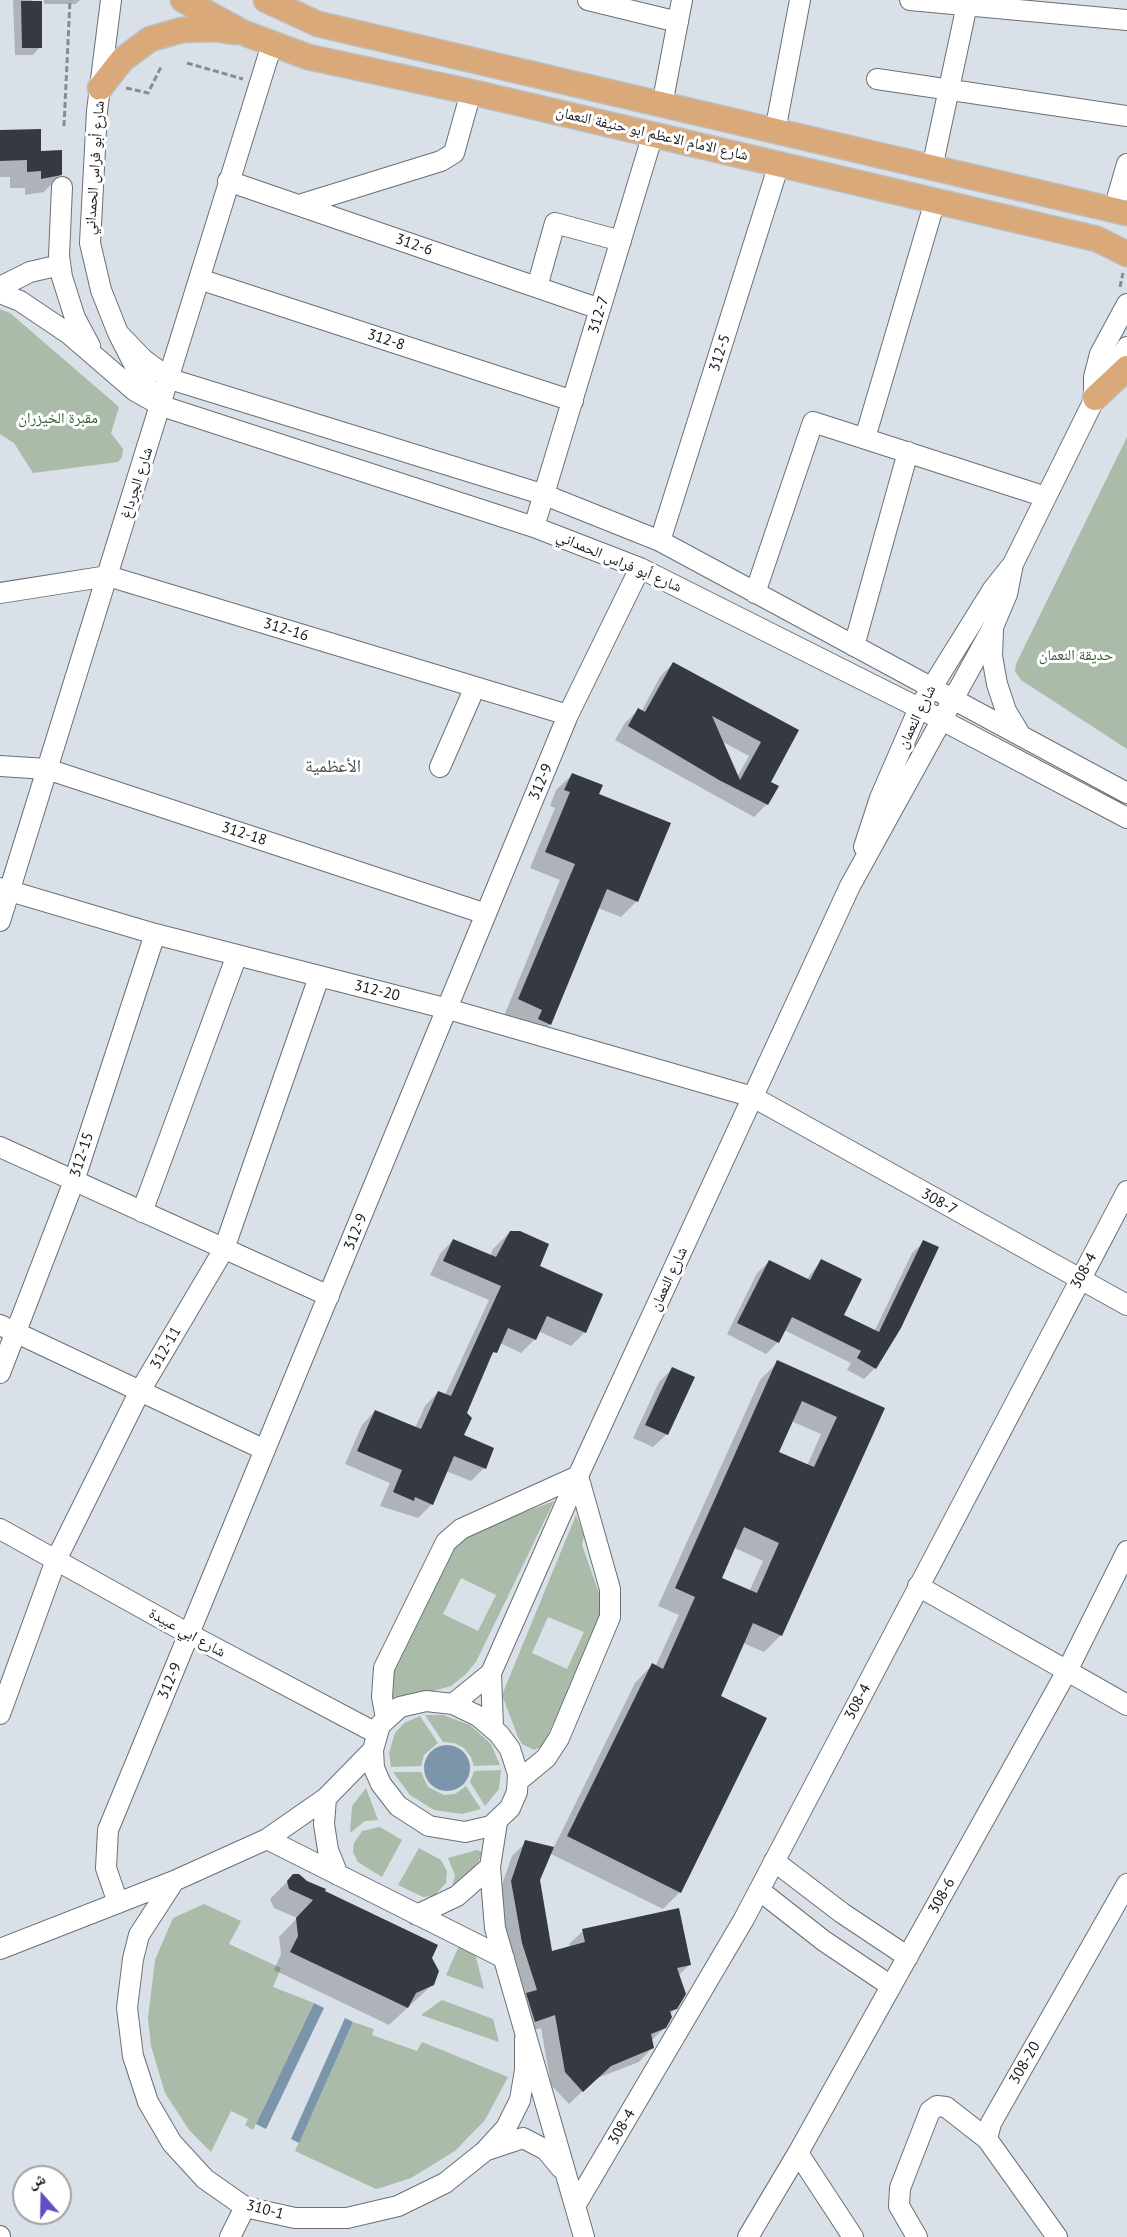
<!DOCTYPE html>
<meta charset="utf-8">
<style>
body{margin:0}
#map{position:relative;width:1127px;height:2237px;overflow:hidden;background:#d9e0e7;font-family:"PT Sans","Noto Naskh Arabic",sans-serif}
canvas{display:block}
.north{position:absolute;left:12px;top:2165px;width:60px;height:60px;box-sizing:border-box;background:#fff;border:2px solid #a1a3a3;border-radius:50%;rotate:340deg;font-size:16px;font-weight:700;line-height:24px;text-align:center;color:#15181a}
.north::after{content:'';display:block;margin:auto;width:21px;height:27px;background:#604ec7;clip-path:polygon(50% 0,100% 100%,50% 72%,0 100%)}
</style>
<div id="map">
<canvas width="1127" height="2237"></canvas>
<div class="north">ش</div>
</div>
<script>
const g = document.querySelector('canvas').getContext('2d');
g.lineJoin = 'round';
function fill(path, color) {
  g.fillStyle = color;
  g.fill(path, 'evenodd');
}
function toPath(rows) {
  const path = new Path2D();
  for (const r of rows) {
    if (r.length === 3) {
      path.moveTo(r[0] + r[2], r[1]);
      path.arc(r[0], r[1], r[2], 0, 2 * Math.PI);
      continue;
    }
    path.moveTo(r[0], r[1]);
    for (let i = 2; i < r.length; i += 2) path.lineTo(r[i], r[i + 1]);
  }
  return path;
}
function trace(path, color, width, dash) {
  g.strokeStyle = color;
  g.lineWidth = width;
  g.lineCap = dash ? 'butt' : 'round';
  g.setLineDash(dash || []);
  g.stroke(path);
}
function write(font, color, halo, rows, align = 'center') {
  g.font = font + ' "PT Sans","Noto Naskh Arabic",sans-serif';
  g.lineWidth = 6;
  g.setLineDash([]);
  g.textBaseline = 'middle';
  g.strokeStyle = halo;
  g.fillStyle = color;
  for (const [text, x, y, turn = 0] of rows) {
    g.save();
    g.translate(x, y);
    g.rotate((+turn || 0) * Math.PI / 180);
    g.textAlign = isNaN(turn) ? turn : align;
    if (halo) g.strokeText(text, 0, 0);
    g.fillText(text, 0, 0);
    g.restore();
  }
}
fill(toPath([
 [0,309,10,313,119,407,111,433,123,449,122,457,118,462,33,473,14,443,0,434],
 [1127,437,1127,749,1021,680,1015,671,1016,664],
 [554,1501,476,1662,465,1675,451,1686,394,1702,390,1699,388,1677,457,1538],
 [461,1578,496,1595,478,1631,443,1614],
 [576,1515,584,1535,582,1545,605,1610,543,1746,534,1750,522,1744,518,1737,502,1695],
 [548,1617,584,1632,567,1669,532,1653],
 [425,1715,443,1715,470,1725,491,1744,500,1765,474,1766,471,1757,464,1748,454,1743,443,1742],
 [420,1716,438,1743,424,1755,421,1766,391,1767,389,1753,395,1733,404,1723],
 [501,1770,499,1789,485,1806,470,1782,474,1771],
 [393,1772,421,1772,428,1787,444,1795,455,1794,466,1786,481,1809,462,1814,434,1810,410,1795],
 [366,1788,378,1820,365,1821,350,1833,352,1806],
 [380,1827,402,1840,382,1877,358,1862,353,1852,354,1843,362,1831],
 [419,1848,441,1860,447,1871,446,1883,434,1896,423,1897,398,1885],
 [477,1850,482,1852,477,1866,452,1888,455,1875,448,1858],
 [204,1904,241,1921,229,1944,281,1968,273,1987,314,2003,253,2130,245,2125,248,2119,231,2111,211,2152,189,2130,165,2093,151,2046,148,2018,155,1960,173,1918],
 [459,1946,475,1953,484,1989,446,1975],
 [442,2000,493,2019,499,2042,421,2015],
 [353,2022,374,2029,372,2035,417,2051,422,2042,508,2077,485,2120,455,2151,411,2178,380,2188,376,2189,295,2151]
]), '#aabba9');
fill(toPath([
 [447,1768,23],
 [314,2003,324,2008,266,2129,256,2124],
 [345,2018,353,2022,299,2143,291,2139]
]), '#7b95aa');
fill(toPath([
 [13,0,32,0,40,24,40,47,33,55,15,55],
 [44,0,80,0,76,4,44,4],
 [0,131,40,152,61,174,44,192,25,195,25,188,10,188,10,177,0,177],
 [673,663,797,731,769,783,767,804,754,817,615,740,625,723,638,710,641,712,660,677],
 [721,741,749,756,737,777],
 [572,775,597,795,637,901,621,917,598,908,550,1024,534,1040,504,1016,560,880,530,868,555,808,550,806,556,790],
 [515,1232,585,1332,571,1346,538,1331,535,1339,521,1353,500,1343,488,1361,465,1413,462,1436,484,1468,471,1481,446,1471,432,1504,418,1518,380,1506,390,1483,345,1464,362,1425,375,1411,415,1428,425,1406,438,1392,445,1395,489,1300,430,1275,440,1254,453,1240,490,1256,493,1249,507,1235],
 [924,1242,875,1368,864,1379,847,1370,851,1363,784,1330,778,1342,766,1354,727,1334,757,1273,769,1262,806,1280,821,1261,842,1316,874,1332,912,1253],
 [778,1362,883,1409,781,1635,764,1652,743,1643,719,1697,680,1892,663,1909,549,1853,538,1880,551,1952,570,1947,569,1944,583,1931,690,1964,678,1976,676,2008,670,2014,665,2027,651,2041,652,2048,639,2062,595,2079,569,2104,551,2085,541,2028,521,2034,498,1896,512,1856,526,1842,553,1849,635,1683,652,1665,655,1667,679,1615,658,1606,760,1380],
 [791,1421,821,1434,807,1466,777,1453],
 [733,1547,763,1561,749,1592,720,1579],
 [673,1368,667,1434,653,1447,633,1438,659,1382],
 [294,1875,431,1958,433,1984,389,2025,274,1970,281,1954,279,1937,297,1918,274,1908,270,1899]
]), '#0003');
fill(toPath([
 [21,1,42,1,42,48,22,48],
 [41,129,41,151,62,150,62,175,41,179,41,171,27,172,27,160,0,161,0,130],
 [673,662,799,730,771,782,779,786,768,805,719,780,628,726,638,708,645,712],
 [712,716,761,742,740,780],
 [572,773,603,785,599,794,671,823,638,902,607,889,551,1025,538,1019,542,1010,518,999,575,864,545,852,570,792,564,790],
 [510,1231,520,1231,549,1244,540,1266,603,1294,586,1333,547,1316,536,1340,508,1328,497,1353,493,1352,467,1413,472,1418,464,1435,494,1448,486,1469,454,1456,433,1505,415,1497,414,1501,393,1492,402,1470,357,1451,375,1410,421,1429,438,1391,451,1396,501,1286,443,1261,453,1239,496,1257],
 [923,1240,939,1247,901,1328,876,1369,857,1358,861,1351,792,1317,779,1343,737,1323,769,1260,810,1280,821,1259,862,1279,844,1315,879,1332],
 [777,1360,885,1408,782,1636,753,1623,721,1696,767,1718,681,1893,567,1836,652,1663,663,1669,695,1597,675,1588],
 [802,1401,837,1417,814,1467,779,1452],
 [744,1527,779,1543,757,1593,722,1578],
 [672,1367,695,1377,668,1435,645,1425],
 [525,1840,554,1847,540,1880,552,1951,585,1942,582,1929,679,1908,691,1965,677,1968,686,1994,677,2009,670,2011,672,2017,666,2028,651,2034,654,2048,611,2066,583,2092,565,2072,555,2015,535,2022,526,1993,537,1990,522,1943,511,1881],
 [293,1874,299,1874,307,1881,326,1889,325,1891,438,1945,432,1958,439,1971,434,1985,416,1993,408,2008,290,1952,298,1936,296,1918,313,1900,289,1889,287,1881]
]), '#343a40');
const minor = toPath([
 [111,0,97,111,90,243,101,290,118,333,139,374,158,402],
 [588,0,678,22],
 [910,0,1127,20],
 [877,79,1127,116],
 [662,105,682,0],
 [775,131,800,0],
 [932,168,968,0],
 [228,181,600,309],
 [62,187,59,256,62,277,75,318,90,346],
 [1118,195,1127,164],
 [299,205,441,161,454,153,471,92],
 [199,279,573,401],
 [0,287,30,272,60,265],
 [537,287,555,223,621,241],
 [0,293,20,301,69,334,135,391,162,406,534,527,640,568,919,708,1127,818],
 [118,333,143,359,170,379,545,495,660,541,1127,793],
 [1094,395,1094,377,1100,354,1127,304],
 [865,438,935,201],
 [534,527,653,134],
 [660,541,779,164],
 [0,593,108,576,568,715],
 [755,593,813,422,1046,497],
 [993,630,992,656,997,684,1006,711,1021,736],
 [854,646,908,452],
 [0,766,47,769,486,914],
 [440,767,475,687],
 [864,847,880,798,919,708,993,589,1013,564,1095,398,1127,347],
 [0,888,155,934,448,1009,753,1097,1127,1305],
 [0,921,272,44],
 [0,1147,329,1296],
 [142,1212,237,955],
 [0,1325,265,1450],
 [0,1373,74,1181,155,934],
 [0,1529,189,1634,376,1733],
 [918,1586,1127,1705],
 [491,1673,493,1727],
 [426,1701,453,1704,478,1716,499,1734,510,1749,518,1774,517,1792,510,1808,491,1826,465,1832,429,1826,398,1806,381,1784,374,1768,373,1750,380,1725,400,1707,426,1701],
 [453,1704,491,1673,578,1476,850,886,993,627,1007,594,1013,564],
 [0,1714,56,1560,140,1391,224,1249,319,977],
 [386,1718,382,1697,384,1668,446,1542,461,1529,578,1476,610,1589,610,1617,559,1738,546,1758,518,1781],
 [326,1798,324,1824,328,1850,338,1875],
 [497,1822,490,1867,495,1928,584,2237],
 [267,1839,504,1958],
 [774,1861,842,1913,908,1957],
 [174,1881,139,1935,133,1959,127,2008,133,2056,148,2102,172,2143,205,2179,245,2207,295,2218,347,2218,398,2206,445,2183,485,2151,506,2128,520,2100,525,2070,525,2038],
 [759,1890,824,1941,891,1986],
 [118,1903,106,1868,108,1830,568,715,640,568],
 [417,1915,457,1896,490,1867],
 [0,1949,174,1881,267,1839,326,1798,373,1750],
 [490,2149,523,2138,546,2150,561,2168],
 [798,2153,853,2237],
 [575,2206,744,1919,1127,1191],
 [0,2236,0,2237],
 [230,2237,245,2207],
 [748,2237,798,2153,1067,1671,1127,1551],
 [917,2237,899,2206,900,2188,930,2111,937,2106,946,2107,987,2139],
 [1057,2237,987,2139,991,2123,1127,1884]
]);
const major = toPath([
 [183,0,244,33,308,57,471,92,1097,239,1127,254],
 [266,0,318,24,1127,213],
 [100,88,122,60,150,39,182,30,215,29,234,32],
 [1095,398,1127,368]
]);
trace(minor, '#697076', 22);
trace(major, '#bdbebf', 27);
trace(toPath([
 [187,63,243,79],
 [126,88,148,93,161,67],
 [64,126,70,0],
 [1120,287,1123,273]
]), '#878c91', 3, [6, 3]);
trace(minor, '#fff', 20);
trace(major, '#d9a97a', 24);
write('15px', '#15181a', '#fff', [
 ["شارع الامام الاعظم ابو حنيفة النعمان",652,134,13],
 ["شارع أبو فراس الحمداني",95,168,-86],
 ["312-6",414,245,19],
 ["312-7",599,315,-73],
 ["312-8",386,340,18],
 ["312-5",720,353,-72],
 ["شارع الجرداغ",137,483,-72],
 ["شارع أبو فراس الحمداني",619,562,23],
 ["312-16",286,630,17],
 ["شارع النعمان",917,717,-64],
 ["312-9",541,782,-67],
 ["312-18",244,834,18],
 ["312-20",377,991,14],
 ["312-15",82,1155,-72],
 ["308-7",939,1202,29],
 ["312-9",356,1232,-68],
 ["308-4",1084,1271,-62],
 ["شارع النعمان",669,1279,-65],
 ["312-11",166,1348,-60],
 ["شارع ابي عبيدة",187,1633,29],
 ["312-9",170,1681,-67],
 ["308-4",858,1702,-62],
 ["308-6",942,1896,-61],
 ["308-20",1025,2063,-60],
 ["308-4",622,2127,-60],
 ["310-1",265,2210,15]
]);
write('15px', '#365b36', '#fff', [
 ["مقبرة الخيزران",58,419],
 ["حديقة النعمان",1076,656]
]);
write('18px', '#474d53', '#fff', [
 ["الأعظمية",333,767]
]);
</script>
